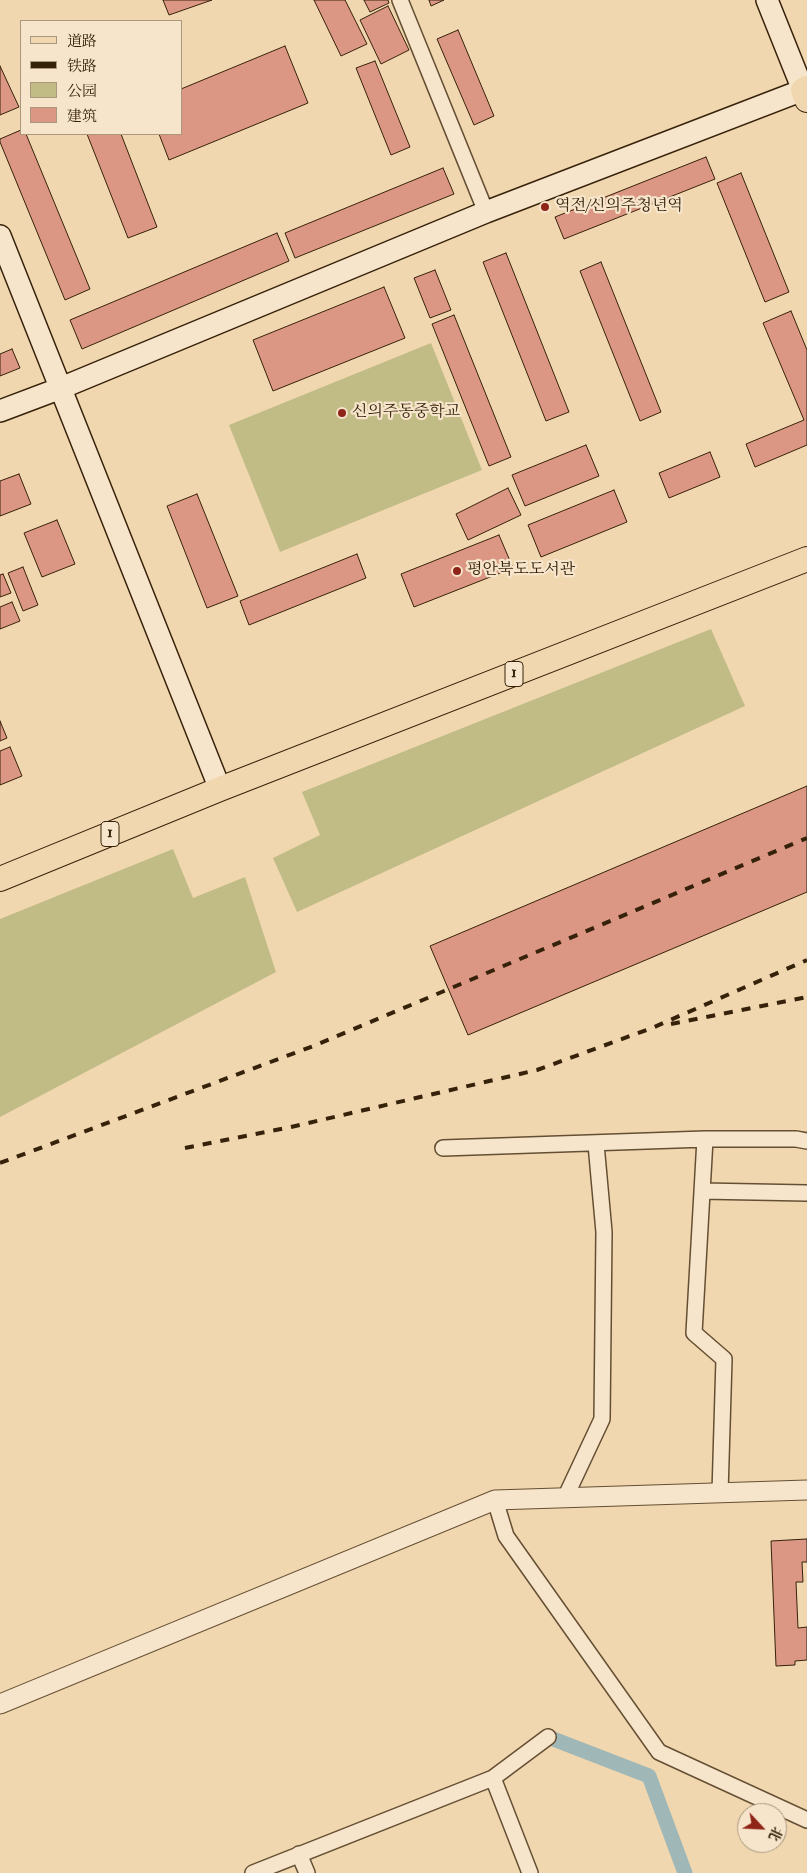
<!DOCTYPE html>
<meta charset="utf-8">
<style>
body{margin:0}
#map{position:relative;width:807px;height:1873px;overflow:hidden;background:#f1d7af;font-family:"IM FELL Double Pica","Noto Serif SC",serif}
canvas{display:block}
.legend{position:absolute;left:20px;top:20px;width:162px;height:115px;box-sizing:border-box;background:#f6e5cb;border:1px solid #a9977e;margin:0;padding:6px 9px;list-style:none;font-size:15px;color:#36220a}
.legend li{display:flex;align-items:center;gap:10px;height:25px}
.legend b{width:25px;border:1px solid #a9977e}
.north{position:absolute;left:737px;top:1803px;width:50px;height:50px;box-sizing:border-box;background:#f6e5cb;border:1px solid #a9977e;border-radius:50%;rotate:115deg;font-size:14px;font-weight:700;line-height:20px;text-align:center;color:#36220a}
.north::after{content:'';display:block;margin:auto;width:18px;height:22px;background:#8f2418;clip-path:polygon(50% 0,100% 100%,50% 72%,0 100%)}
</style>
<div id="map">
<canvas width="807" height="1873"></canvas>
<ul class="legend">
<li><b style="height:6px;background:#f1d7af"></b>道路</li>
<li><b style="height:6px;background:#36220a"></b>铁路</li>
<li><b style="height:14px;background:#c1bc86"></b>公园</li>
<li><b style="height:14px;background:#dc9684"></b>建筑</li>
</ul>
<div class="north">北</div>
</div>
<script>
const g = document.querySelector('canvas').getContext('2d');
g.lineJoin = 'round';
function fill(path, color) {
  g.fillStyle = color;
  g.fill(path, 'evenodd');
}
function toPath(rows) {
  const path = new Path2D();
  for (const r of rows) {
    path.moveTo(r[0], r[1]);
    for (let i = 2; i < r.length; i += 2) path.lineTo(r[i], r[i + 1]);
  }
  return path;
}
function trace(path, color, width, dash) {
  g.strokeStyle = color;
  g.lineWidth = width;
  g.lineCap = dash ? 'butt' : 'round';
  g.setLineDash(dash || []);
  g.stroke(path);
}
function write(font, color, halo, rows, align = 'center') {
  g.font = font + ' "IM FELL Double Pica","Noto Serif KR",serif';
  g.lineWidth = 4.5;
  g.setLineDash([]);
  g.textBaseline = 'middle';
  g.strokeStyle = halo;
  g.fillStyle = color;
  for (const [text, x, y, turn = 0] of rows) {
    g.save();
    g.translate(x, y);
    g.rotate((+turn || 0) * Math.PI / 180);
    g.textAlign = isNaN(turn) ? turn : align;
    if (halo) g.strokeText(text, 0, 0);
    g.fillText(text, 0, 0);
    g.restore();
  }
}
fill(toPath([
 [431,343,482,470,280,552,229,425],
 [711,629,745,706,297,912,273,858,320,835,302,792],
 [173,849,193,898,245,877,276,972,0,1117,0,919]
]), '#c1bc86');
trace(toPath([
 [548,1737,649,1776,685,1873]
]), '#9fb7b6', 15);
const building = toPath([
 [163,0,212,0,169,15,163,0],
 [314,0,345,0,367,44,341,56,314,0],
 [364,0,388,0,389,3,370,12,364,0],
 [429,0,444,0,431,6,429,0],
 [388,6,409,50,381,64,360,20,388,6],
 [458,30,494,116,474,125,437,39,458,30],
 [285,46,308,103,169,160,159,134,181,134,181,89,285,46],
 [375,61,410,147,391,155,356,68,375,61],
 [0,66,19,107,0,115,0,66],
 [21,130,21,134,26,134,90,289,65,300,0,142,0,139,21,130],
 [87,134,121,134,157,227,128,238,87,134],
 [706,157,715,179,564,239,555,217,706,157],
 [443,168,454,194,295,258,285,233,443,168],
 [741,173,789,292,765,302,717,183,741,173],
 [277,233,289,261,82,349,70,320,277,233],
 [506,253,569,412,546,421,483,262,506,253],
 [601,262,661,412,640,421,580,271,601,262],
 [435,270,451,310,430,318,414,278,435,270],
 [384,287,405,338,273,391,253,340,384,287],
 [791,311,807,350,807,445,755,467,746,444,804,420,763,323,791,311],
 [454,315,511,457,489,466,432,324,454,315],
 [12,349,20,368,0,376,0,354,12,349],
 [586,445,599,476,525,506,512,475,586,445],
 [710,452,720,477,669,498,659,473,710,452],
 [19,474,31,504,0,516,0,481,19,474],
 [508,488,521,515,468,540,456,514,508,488],
 [614,490,627,522,541,557,528,525,614,490],
 [197,494,238,596,207,608,167,506,197,494],
 [57,520,75,564,42,577,24,533,57,520],
 [499,535,513,568,414,607,401,574,499,535],
 [357,554,366,578,249,625,240,601,357,554],
 [23,567,38,605,23,611,8,573,23,567],
 [3,574,11,593,0,597,0,575,3,574],
 [12,602,20,621,0,629,0,607,12,602],
 [0,721,7,738,0,741,0,721],
 [10,747,22,776,0,785,0,751,10,747],
 [807,786,807,892,468,1035,430,946,807,786],
 [807,1539,807,1562,802,1562,803,1582,796,1582,798,1628,807,1627,807,1660,795,1661,795,1665,776,1666,771,1541,807,1539]
]);
fill(building, '#dc9684');
trace(building, '#36220a', 1);
const minor = toPath([
 [400,0,486,212],
 [705,1139,694,1333,724,1359,720,1493],
 [443,1148,705,1139,796,1139,807,1141],
 [702,1191,807,1193],
 [565,1498,602,1419,604,1232,596,1144],
 [495,1500,506,1536,659,1752,807,1820],
 [493,1778,530,1873],
 [299,1854,307,1873],
 [253,1873,493,1778,548,1737]
]);
const tertiary = toPath([
 [0,1704,495,1500,807,1490]
]);
const secondary = toPath([
 [0,236,220,789],
 [0,411,61,388,486,212,803,90,767,0]
]);
const primary = toPath([
 [807,88,803,90,807,100],
 [0,879,220,789,807,559]
]);
trace(minor, '#654f33', 18);
trace(tertiary, '#654f33', 21);
trace(secondary, '#36220a', 24);
trace(primary, '#36220a', 26);
trace(minor, '#f6e5cb', 15);
trace(tertiary, '#f6e5cb', 19);
trace(secondary, '#f6e5cb', 21);
trace(primary, '#f1d7af', 24);
trace(toPath([
 [671,1024,807,997],
 [185,1148,291,1127,537,1070,652,1028,807,960],
 [0,1163,316,1045,807,838]
]), '#36220a', 4, [9, 9]);
for (const [x, y, r, color] of [
 [545,207,5,"#8f2418"],
 [342,413,5,"#8f2418"],
 [457,571,5,"#8f2418"]
]) {
  const dot = new Path2D();
  dot.arc(x, y, r, 0, 2 * Math.PI);
  g.fillStyle = color;
  g.fill(dot);
  trace(dot, '#f6e5cb', 2);
}
for (const [x, y, w] of [
 [514,674,18],
 [110,834,18]
]) {
  const box = new Path2D();
  box.roundRect(x - w / 2, y - 12.5, w, 25, 4);
  g.fillStyle = '#f6e5cb';
  g.fill(box);
  trace(box, '#36220a', 1);
}
write('bold 15px', '#36220a', null, [
 ["1",514,674],
 ["1",110,834]
]);
write('16px', '#36220a', '#f6e5cb', [
 ["역전/신의주청년역",555,207],
 ["신의주동중학교",352,413],
 ["평안북도도서관",467,571]
], 'left');
</script>
